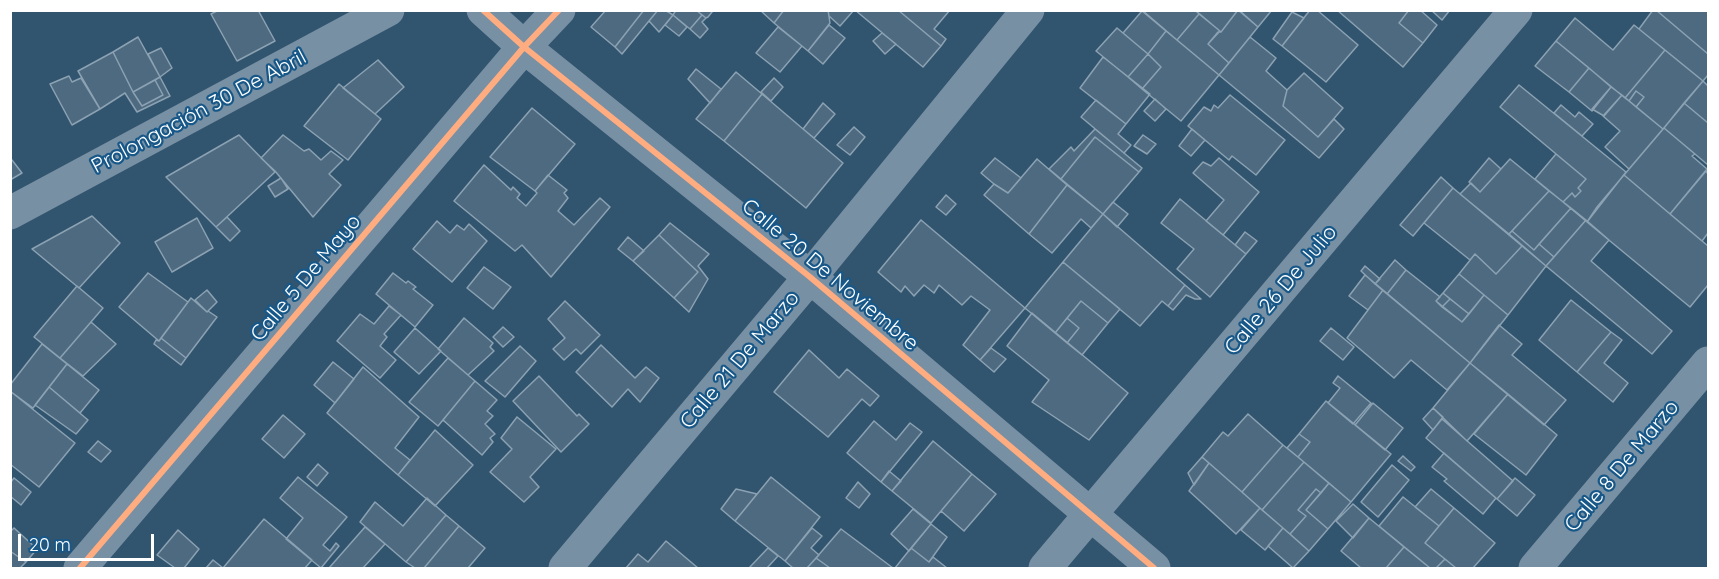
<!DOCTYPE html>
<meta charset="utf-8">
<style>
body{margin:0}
#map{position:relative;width:1719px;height:579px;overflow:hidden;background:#31546f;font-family:Quicksand,sans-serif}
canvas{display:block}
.frame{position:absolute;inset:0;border:12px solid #fff;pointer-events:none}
.scale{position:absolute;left:18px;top:534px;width:136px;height:27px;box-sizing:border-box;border:3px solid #fff;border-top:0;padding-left:8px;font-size:18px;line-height:21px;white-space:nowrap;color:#fff;-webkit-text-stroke:4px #175889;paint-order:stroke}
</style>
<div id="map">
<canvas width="1719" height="579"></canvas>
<div class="frame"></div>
<div class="scale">20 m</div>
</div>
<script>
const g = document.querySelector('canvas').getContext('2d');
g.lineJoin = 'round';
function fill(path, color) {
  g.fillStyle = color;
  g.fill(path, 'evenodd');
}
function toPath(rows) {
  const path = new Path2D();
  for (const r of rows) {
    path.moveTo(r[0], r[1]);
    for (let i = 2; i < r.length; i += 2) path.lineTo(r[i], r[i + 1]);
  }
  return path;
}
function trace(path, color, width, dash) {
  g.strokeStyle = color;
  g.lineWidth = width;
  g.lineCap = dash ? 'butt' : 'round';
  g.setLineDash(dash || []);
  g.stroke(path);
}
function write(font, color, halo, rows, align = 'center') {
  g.font = font + ' Quicksand,sans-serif';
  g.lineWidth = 4.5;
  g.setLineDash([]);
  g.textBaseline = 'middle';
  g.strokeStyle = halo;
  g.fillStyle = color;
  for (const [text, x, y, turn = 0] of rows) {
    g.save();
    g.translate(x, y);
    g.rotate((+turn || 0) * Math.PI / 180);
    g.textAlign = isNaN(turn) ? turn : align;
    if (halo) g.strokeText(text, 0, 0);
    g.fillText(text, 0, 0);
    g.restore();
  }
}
const building = toPath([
 [219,10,258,10,275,41,237,61,211,14,219,10],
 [606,10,644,10,615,47,591,27,606,10],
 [644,10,658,10,622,54,615,47,644,10],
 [658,10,665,10,673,15,659,32,649,21,658,10],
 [676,10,696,10,702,15,690,29,673,15,676,10],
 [696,10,710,10,712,12,708,17,706,18,696,10],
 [760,10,784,10,774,23,760,10],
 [784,10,828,10,830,23,808,51,774,23,784,10],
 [828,10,854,10,840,26,829,16,828,10],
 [855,10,898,10,941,46,923,67,855,10],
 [898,10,950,10,934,29,946,39,941,46,898,10],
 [1195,10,1238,10,1221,32,1195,10],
 [1195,10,1199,14,1177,40,1142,10,1195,10],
 [1238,10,1258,27,1229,63,1208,44,1218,32,1221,32,1238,10],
 [1239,10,1272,10,1258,27,1239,10],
 [1310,10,1317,10,1358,45,1326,82,1282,46,1310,10],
 [1337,10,1409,10,1399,23,1423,43,1403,67,1337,10],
 [1409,10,1420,10,1437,25,1423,43,1399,23,1409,10],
 [1431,10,1450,10,1442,20,1431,10],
 [1653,10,1656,10,1708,54,1708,75,1703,81,1639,29,1653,10],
 [1656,10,1708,10,1708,54,1656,10],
 [1142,11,1166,31,1148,54,1123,33,1142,11],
 [1292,12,1304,18,1282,46,1273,39,1292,12],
 [1199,14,1220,31,1208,44,1229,63,1219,75,1177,40,1199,14],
 [673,15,687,27,679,36,665,25,673,15],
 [702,15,706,18,702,22,708,29,700,38,690,29,702,15],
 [1575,18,1613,50,1634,25,1665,50,1625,98,1556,41,1575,18],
 [829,25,845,38,823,64,808,51,829,25],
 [778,27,802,46,780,72,756,53,778,27],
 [1117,28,1148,54,1128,77,1096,51,1117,28],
 [1166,31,1219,75,1181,121,1142,89,1161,67,1148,54,1166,31],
 [882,33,896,44,885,54,873,41,882,33],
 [138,37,160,77,133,92,113,52,138,37],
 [1250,37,1276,58,1266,71,1287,90,1283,106,1318,137,1334,119,1344,129,1319,158,1219,75,1250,37],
 [1556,41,1589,68,1569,92,1535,66,1556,41],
 [161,48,172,68,160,77,148,54,161,48],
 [1665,50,1703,81,1663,129,1636,107,1644,97,1636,91,1629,101,1625,98,1665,50],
 [113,52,133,92,142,106,163,95,155,80,160,77,170,96,137,112,125,93,100,109,78,71,113,52],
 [1148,54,1161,67,1142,89,1128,77,1148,54],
 [1103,57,1150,94,1126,124,1080,88,1103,57],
 [378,60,404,87,375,114,343,88,378,60],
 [1589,68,1611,87,1592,111,1569,92,1589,68],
 [696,69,721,89,710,103,688,79,696,69],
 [736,72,762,94,724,141,696,119,736,72],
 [1304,73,1343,108,1318,137,1283,106,1287,90,1304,73],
 [69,76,72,82,81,78,100,109,72,125,50,84,69,76],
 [774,78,783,87,771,101,761,92,774,78],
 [155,80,163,95,142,106,133,92,155,80],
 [1703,81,1708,86,1708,123,1684,103,1703,81],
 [339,84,381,119,348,160,304,126,339,84],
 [1519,85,1626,172,1587,222,1563,202,1572,193,1575,197,1581,191,1578,188,1586,179,1500,107,1519,85],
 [1611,87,1622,95,1604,116,1592,109,1611,87],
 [1636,91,1644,97,1636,107,1629,101,1636,91],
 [762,94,843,163,806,208,724,141,762,94],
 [1230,95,1285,140,1256,175,1232,156,1229,160,1188,126,1204,107,1211,111,1214,105,1218,108,1230,95],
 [1622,95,1663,129,1629,169,1605,147,1620,131,1603,116,1622,95],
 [1155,99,1166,109,1155,121,1144,111,1155,99],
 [1096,100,1126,124,1118,134,1131,145,1124,153,1081,117,1096,100],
 [823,103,835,114,814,138,803,129,823,103],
 [1684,103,1708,123,1708,165,1664,128,1684,103],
 [1561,105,1575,117,1579,112,1593,124,1582,136,1554,113,1561,105],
 [532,108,575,144,535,191,490,157,532,108],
 [854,127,865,137,850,155,837,145,854,127],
 [1664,128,1695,154,1692,156,1707,169,1670,214,1624,175,1664,128],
 [1095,129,1142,168,1139,172,1095,137,1061,179,1049,169,1071,147,1074,151,1095,129],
 [1192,129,1205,140,1191,156,1179,146,1192,129],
 [239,135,275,172,216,227,166,177,239,135],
 [283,135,304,151,309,149,321,160,331,151,343,160,329,174,341,185,313,217,275,171,261,158,283,135],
 [1143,135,1156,144,1147,154,1134,146,1143,135],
 [1095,137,1139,172,1103,214,1061,179,1095,137],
 [1556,154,1586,179,1578,188,1581,191,1575,197,1572,193,1563,202,1535,179,1556,154],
 [995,158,1021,178,1008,193,994,184,981,173,995,158],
 [1219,158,1259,192,1223,235,1206,221,1224,200,1193,173,1203,162,1211,166,1219,158],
 [1489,158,1501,169,1480,192,1469,182,1489,158],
 [1037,159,1067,185,1029,234,984,195,994,184,1008,193,1037,159],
 [1510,159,1549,191,1509,234,1460,194,1471,183,1480,192,1510,159],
 [12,160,22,173,10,180,10,161,12,160],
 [484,165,511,190,513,187,520,194,517,198,526,206,537,193,535,191,548,175,567,190,564,193,568,198,558,211,574,225,600,198,610,207,551,277,522,245,515,251,454,201,484,165],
 [1706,171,1708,174,1708,233,1702,241,1670,214,1706,171],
 [1624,175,1708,246,1708,285,1690,307,1587,222,1597,207,1624,175],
 [1441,177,1453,188,1413,236,1400,225,1441,177],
 [281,178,288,189,275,197,268,186,281,178],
 [1067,185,1103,214,1091,228,1081,219,1052,253,1029,234,1067,185],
 [1453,188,1522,246,1496,274,1475,254,1470,260,1424,223,1453,188],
 [1549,191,1571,208,1534,250,1512,231,1549,191],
 [946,195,956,204,946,215,936,207,946,195],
 [1180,199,1246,254,1210,297,1177,269,1194,249,1161,223,1180,199],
 [1113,202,1128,214,1117,227,1103,214,1113,202],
 [1571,208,1586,220,1554,257,1539,244,1571,208],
 [1103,214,1185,285,1168,306,1162,301,1140,326,1063,262,1103,214],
 [92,216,120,243,79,288,32,249,92,216],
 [227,217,240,231,230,241,216,227,227,217],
 [197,218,213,248,172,272,155,242,197,218],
 [921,220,1025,308,980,360,963,345,990,310,971,296,962,305,939,285,934,293,924,285,914,296,905,286,901,292,878,272,921,220],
 [1586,220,1609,240,1591,261,1672,331,1652,354,1546,266,1586,220],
 [437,221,450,233,457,225,464,230,469,224,487,241,452,282,413,249,437,221],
 [670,223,709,254,698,266,708,279,689,312,674,298,698,272,659,235,670,223],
 [1512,231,1534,250,1539,244,1554,257,1546,266,1509,234,1512,231],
 [1245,232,1257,241,1246,254,1235,245,1245,232],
 [659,235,698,272,674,298,633,261,659,235],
 [628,237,644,251,633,261,618,249,628,237],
 [1522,246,1546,266,1508,315,1459,274,1475,254,1496,274,1522,246],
 [1395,260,1406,270,1387,294,1375,284,1395,260],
 [1063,262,1120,309,1108,323,1081,301,1055,333,1025,308,1063,262],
 [1365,266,1380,279,1375,284,1361,271,1365,266],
 [484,267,511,287,493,309,467,288,484,267],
 [1406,270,1440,297,1436,301,1462,322,1484,295,1508,315,1470,363,1387,294,1406,270],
 [148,273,188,302,159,341,119,307,148,273],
 [393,273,406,283,408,281,416,287,413,289,433,305,415,327,376,294,393,273],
 [1459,274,1484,295,1469,314,1443,293,1459,274],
 [1365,275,1383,290,1368,310,1349,296,1365,275],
 [1185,285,1201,299,1195,299,1186,295,1173,310,1168,306,1185,285],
 [77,286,103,308,60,358,34,337,77,286],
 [207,290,217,302,207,312,195,300,207,290],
 [1383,290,1470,363,1447,390,1411,360,1394,378,1347,338,1383,290],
 [1443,293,1450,299,1442,307,1436,301,1443,293],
 [191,298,207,312,208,311,217,317,186,358,161,338,191,298],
 [1450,299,1469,314,1462,322,1442,307,1450,299],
 [1571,300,1611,332,1577,372,1539,340,1571,300],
 [565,301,600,335,581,354,576,349,564,360,553,349,565,338,548,319,565,301],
 [1081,301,1108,323,1082,355,1067,343,1079,328,1067,318,1081,301],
 [389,306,401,315,384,334,387,337,380,346,396,360,380,378,337,341,360,314,374,324,389,306],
 [1032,313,1128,393,1089,440,1032,402,1049,380,1007,346,1032,313],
 [464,318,493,343,490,347,494,351,468,375,438,349,464,318],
 [1067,318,1079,328,1067,343,1055,333,1067,318],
 [91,322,116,344,83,376,60,358,91,322],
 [1499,325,1522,344,1512,355,1566,400,1544,425,1470,363,1499,325],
 [503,327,514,337,503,347,493,337,503,327],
 [415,328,441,351,419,374,394,352,415,328],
 [1331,328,1354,347,1343,360,1320,341,1331,328],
 [1611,332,1622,340,1604,363,1628,383,1613,402,1577,372,1611,332],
 [161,338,186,358,181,365,154,344,156,340,159,341,161,338],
 [42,344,67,364,33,408,10,391,10,385,42,344],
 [601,345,635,378,646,367,659,378,640,402,628,389,612,407,576,372,601,345],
 [520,346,536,361,505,397,485,381,520,346],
 [991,348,1006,359,994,372,980,360,991,348],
 [809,350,839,378,847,369,879,396,870,406,862,399,828,437,774,392,809,350],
 [448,358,475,381,438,426,409,402,448,358],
 [333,362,354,379,335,403,314,385,333,362],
 [1470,363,1508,394,1467,441,1433,408,1470,363],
 [67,364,99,390,80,413,49,387,67,364],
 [363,367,419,417,395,448,410,460,398,475,327,413,363,367],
 [539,376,577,416,579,414,589,424,561,452,513,401,539,376],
 [1338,376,1371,403,1353,424,1328,403,1340,388,1333,383,1338,376],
 [475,381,497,400,487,411,493,416,485,424,495,434,490,438,493,442,482,455,443,420,475,381],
 [49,387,88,420,76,434,35,405,49,387],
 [10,391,75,443,39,487,10,464,10,391],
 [1508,394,1557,435,1526,475,1474,434,1508,394],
 [1326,401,1391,454,1351,502,1298,457,1310,442,1299,434,1326,401],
 [1373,403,1403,428,1385,450,1355,425,1373,403],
 [1433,408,1443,417,1433,430,1423,419,1433,408],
 [1248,414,1283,445,1242,492,1202,457,1223,432,1228,436,1248,414],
 [283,415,305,434,284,458,262,439,283,415],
 [517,417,556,449,530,477,539,487,524,502,490,472,512,449,501,438,517,417],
 [1442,419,1513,481,1497,499,1426,438,1442,419],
 [874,421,896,440,910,423,922,432,881,482,847,453,874,421],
 [435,430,473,465,435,506,398,475,435,430],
 [1299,434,1310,442,1298,457,1287,448,1299,434],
 [98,441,111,451,101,462,88,452,98,441],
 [933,441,972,474,931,523,892,491,933,441],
 [1283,445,1304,462,1262,510,1242,492,1283,445],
 [1444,453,1496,498,1483,514,1444,481,1447,479,1432,467,1444,453],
 [1403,456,1415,467,1411,471,1398,461,1403,456],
 [1202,457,1209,463,1194,485,1188,473,1202,457],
 [1304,462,1329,483,1321,493,1316,489,1298,510,1306,516,1290,534,1262,510,1304,462],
 [1209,463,1260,508,1236,534,1189,491,1209,463],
 [318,464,328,473,317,486,307,477,318,464],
 [1392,465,1409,480,1378,517,1361,502,1392,465],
 [889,471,901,481,892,491,881,482,889,471],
 [972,474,996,494,964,531,941,511,972,474],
 [298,477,347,517,323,545,330,551,336,543,339,546,321,568,286,539,303,518,280,498,298,477],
 [771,477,820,517,785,561,735,521,771,477],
 [14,478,31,492,21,505,10,496,10,483,14,478],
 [1515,478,1535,495,1517,516,1497,499,1515,478],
 [858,482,870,494,859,508,846,498,858,482],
 [1329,483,1351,502,1328,529,1306,510,1329,483],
 [736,489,757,494,735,521,721,509,736,489],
 [1316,489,1321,493,1306,510,1328,529,1309,551,1290,534,1306,516,1298,510,1316,489],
 [1431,489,1454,508,1439,526,1415,507,1431,489],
 [1403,497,1439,526,1425,543,1445,559,1436,568,1430,568,1379,526,1403,497],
 [427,498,446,515,406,562,360,522,375,502,403,526,427,498],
 [1353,504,1369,518,1353,538,1336,521,1353,504],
 [1260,508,1283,528,1265,550,1241,530,1260,508],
 [1454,508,1495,543,1473,568,1456,568,1425,543,1454,508],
 [913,509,931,524,909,551,891,534,913,509],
 [446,515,459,526,424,568,415,568,406,562,446,515],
 [1369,518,1404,547,1386,568,1361,568,1341,551,1369,518],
 [264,519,312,560,305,568,223,568,264,519],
 [931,524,947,537,929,562,911,548,931,524],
 [459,526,485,548,468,568,424,568,459,526],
 [365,527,385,544,363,568,329,568,365,527],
 [14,528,37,549,26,562,10,551,10,532,14,528],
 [812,528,822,536,811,548,819,555,807,568,793,568,785,561,812,528],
 [1283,528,1309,551,1293,568,1268,546,1283,528],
 [841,529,893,568,830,568,816,558,841,529],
 [178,530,199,549,184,568,175,568,157,555,178,530],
 [666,541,698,568,626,568,638,554,648,562,666,541],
 [1404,547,1430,568,1386,568,1404,547],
 [768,548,778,556,767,568,749,568,768,548],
 [911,548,929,562,933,557,947,568,895,568,911,548],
 [10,551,26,562,20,568,10,568,10,551],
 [816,558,830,568,807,568,816,558],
 [1445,559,1456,568,1436,568,1445,559],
 [213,560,223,568,206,568,213,560]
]);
fill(building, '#4d6a80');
trace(building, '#8ca2b2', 1.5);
trace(toPath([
 [483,10,524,47,810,277,1154,568],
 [10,213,388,10],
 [80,568,524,47,559,10],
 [565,568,810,277,1028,10],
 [1045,568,1516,10],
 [1535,568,1708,363]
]), '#7890a4', 33);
trace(toPath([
 [483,10,524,47,810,277,1154,568],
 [80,568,524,47,559,10]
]), '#ffac80', 6);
write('21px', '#fff', '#175889', [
 ["Prolongación 30 De Abril",199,112,-28],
 ["Calle 20 De Noviembre",830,275,40],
 ["Calle 5 De Mayo",306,278,-50],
 ["Calle 26 De Julio",1281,290,-50],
 ["Calle 21 De Marzo",740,360,-50],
 ["Calle 8 De Marzo",1622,466,-50]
]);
</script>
